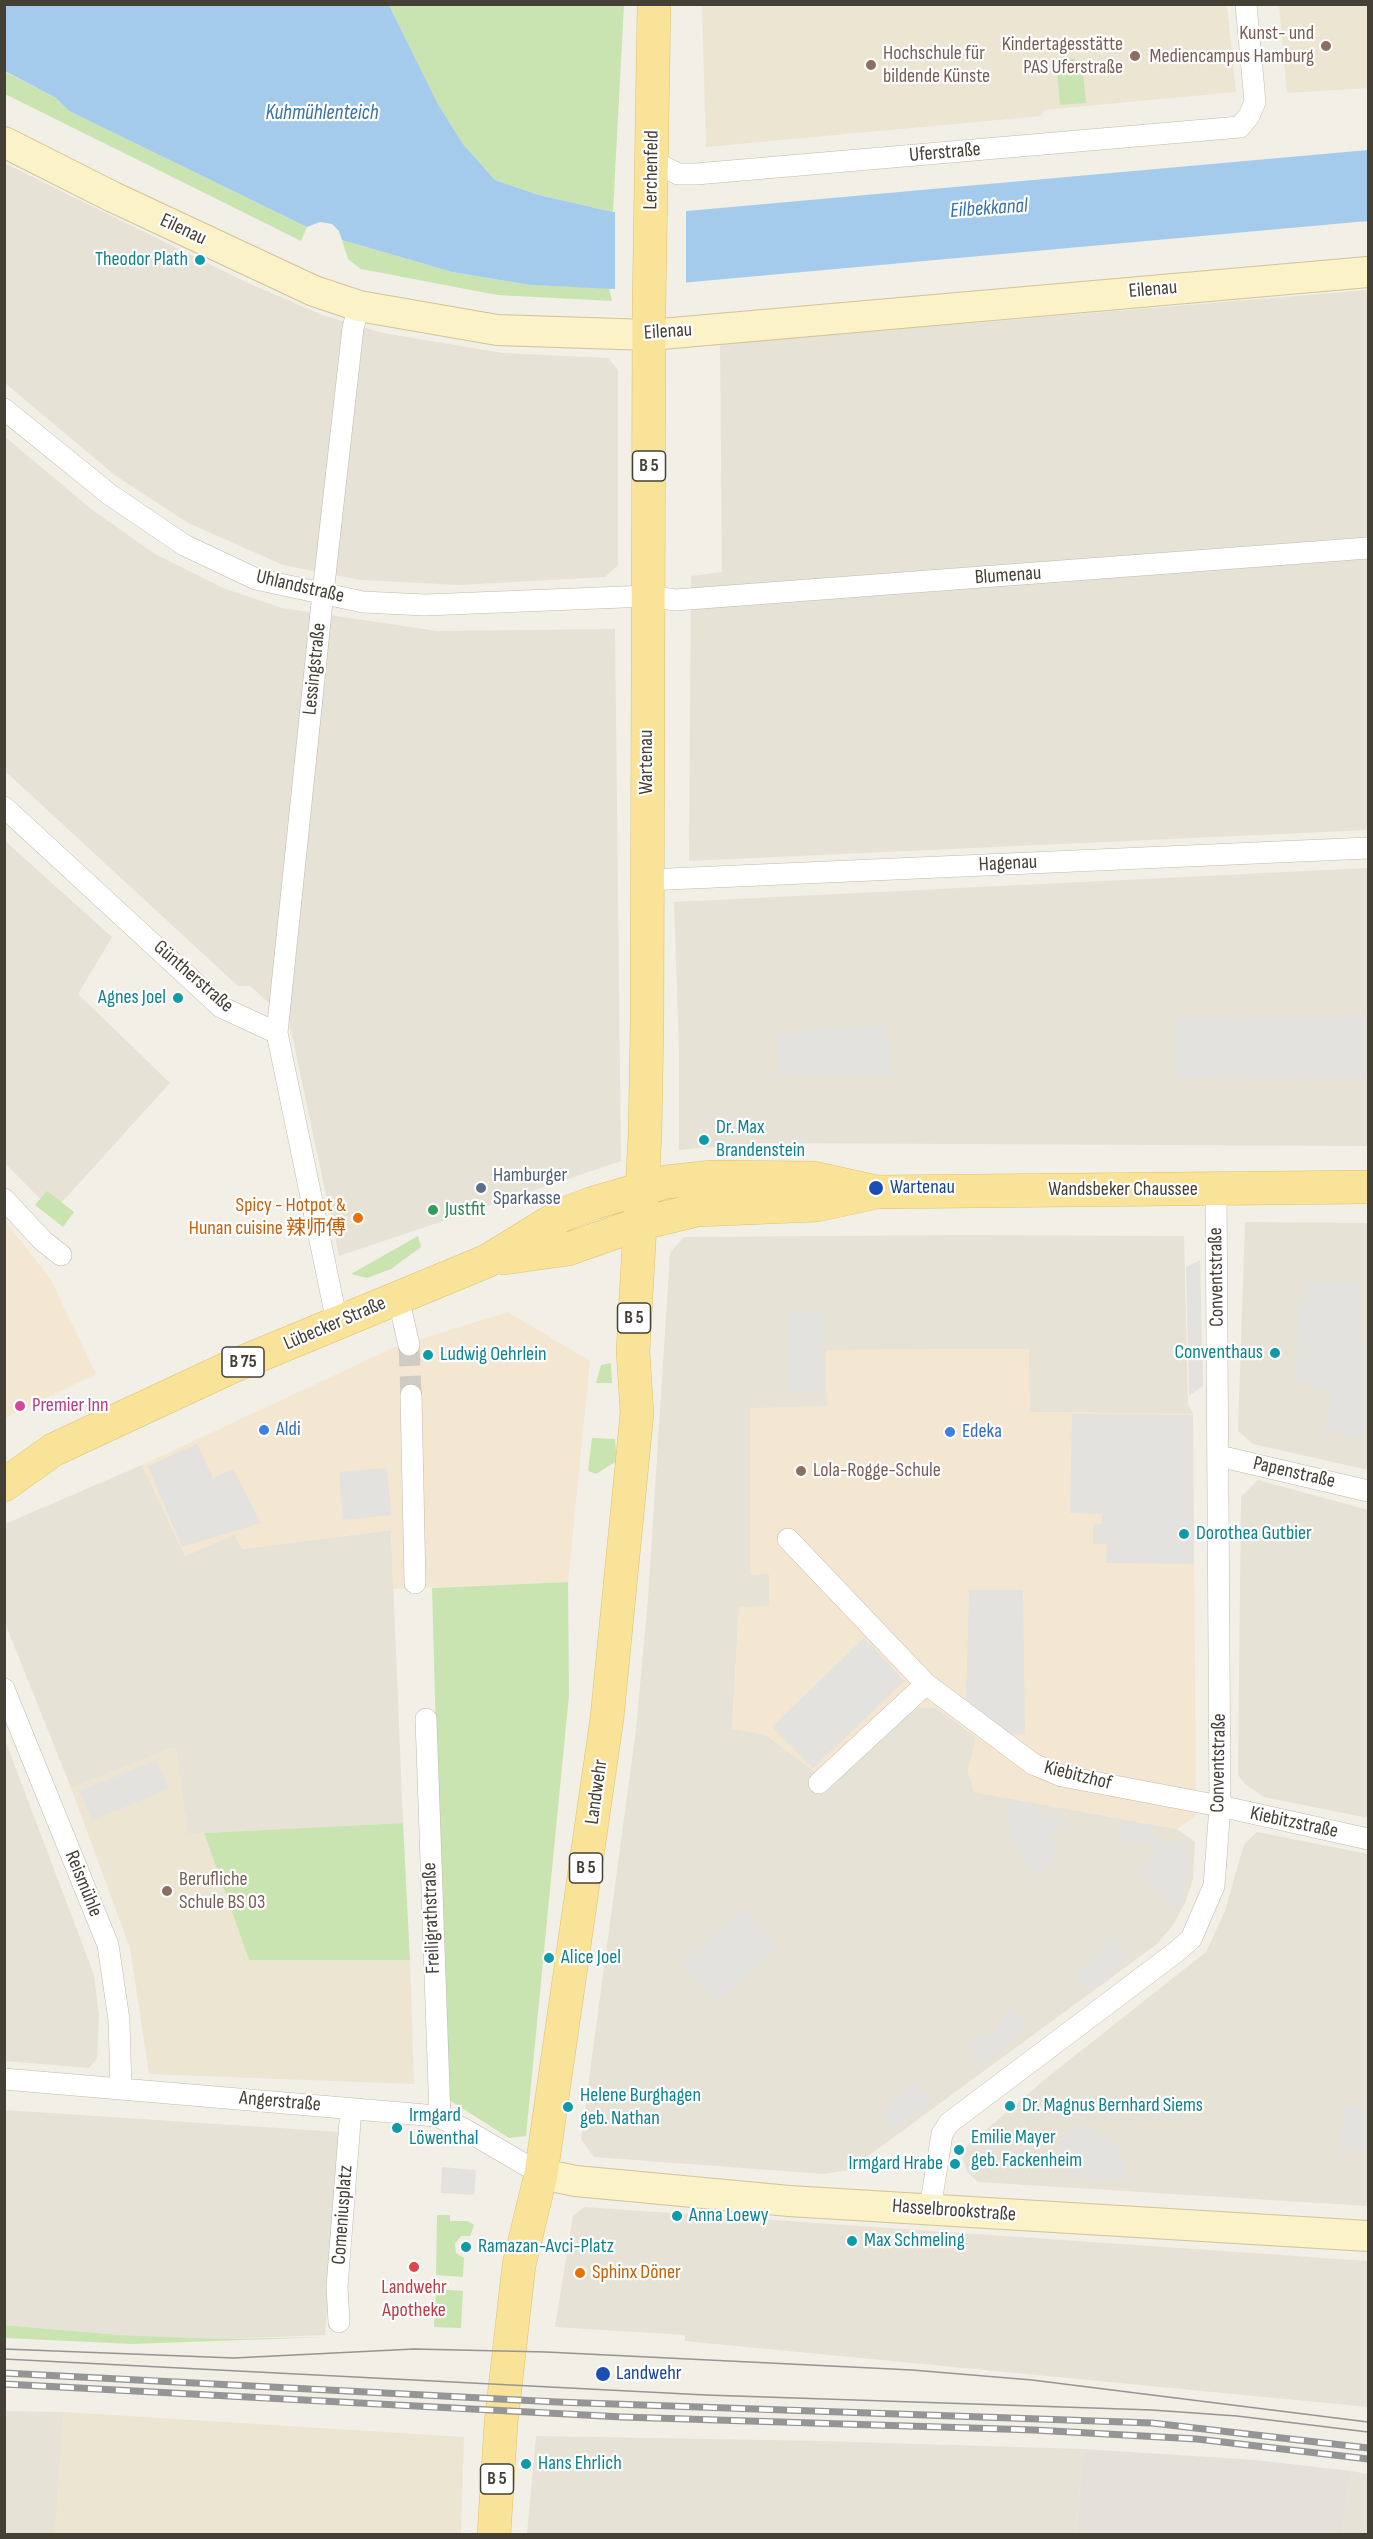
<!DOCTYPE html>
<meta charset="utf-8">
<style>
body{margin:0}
#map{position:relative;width:1373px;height:2539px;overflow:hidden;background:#f2efe6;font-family:"Sofia Sans Condensed",sans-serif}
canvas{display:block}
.frame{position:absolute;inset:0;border:6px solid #454036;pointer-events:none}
</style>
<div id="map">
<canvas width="1373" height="2539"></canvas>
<div class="frame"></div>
</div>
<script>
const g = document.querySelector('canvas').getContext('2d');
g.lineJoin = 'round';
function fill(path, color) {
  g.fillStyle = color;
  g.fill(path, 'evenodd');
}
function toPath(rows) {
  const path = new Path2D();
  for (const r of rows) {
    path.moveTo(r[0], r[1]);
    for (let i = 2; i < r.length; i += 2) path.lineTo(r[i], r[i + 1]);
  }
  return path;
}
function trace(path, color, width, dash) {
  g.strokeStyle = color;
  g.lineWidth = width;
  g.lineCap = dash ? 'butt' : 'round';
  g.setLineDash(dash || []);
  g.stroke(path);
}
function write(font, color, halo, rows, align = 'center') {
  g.font = font + ' "Sofia Sans Condensed","Noto Sans SC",sans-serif';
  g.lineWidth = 4.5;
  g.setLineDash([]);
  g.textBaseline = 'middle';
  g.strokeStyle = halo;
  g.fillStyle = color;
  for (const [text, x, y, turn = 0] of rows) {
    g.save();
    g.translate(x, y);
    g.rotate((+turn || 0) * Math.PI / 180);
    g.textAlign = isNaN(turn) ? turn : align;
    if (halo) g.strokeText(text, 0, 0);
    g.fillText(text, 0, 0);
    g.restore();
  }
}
fill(toPath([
 [4,163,246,282,322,315,383,333,503,353,608,358,618,370,618,565,605,577,460,585,361,580,283,565,188,523,116,476,5,383],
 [1368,290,1368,830,689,861,691,576,722,572,720,344],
 [4,436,91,509,155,554,223,588,282,608,437,631,615,629,621,1161,339,1256,289,1021,250,986,238,986,5,771],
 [4,840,112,937,78,994,170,1083,53,1212,5,1163],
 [1368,868,1368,1146,761,1143,679,1150,679,1050,674,902],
 [1245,1222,1368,1223,1368,1470,1253,1444,1238,1431],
 [963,1235,1184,1236,1188,1404,1193,1414,1029,1412,1029,1349,826,1350,827,1406,750,1574,769,1574,769,1606,739,1608,732,1728,766,1735,813,1770,830,1787,915,1707,936,1708,976,1737,968,1771,974,1792,1177,1829,1195,1842,1193,1879,1186,1901,1173,1925,1157,1944,849,2170,824,2174,594,2157,581,2139,636,1729,648,1599,670,1253,684,1237],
 [142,1465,185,1556,235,1534,242,1549,391,1530,403,1823,187,1834,176,1749,172,1748,71,1788,5,1623,5,1524],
 [1258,1480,1368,1510,1368,1818,1264,1797,1245,1784,1238,1775,1241,1497],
 [5,1740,94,1975,99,2016,97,2058,89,2068,5,2061],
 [1257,1832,1368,1854,1368,2206,978,2182,967,2172,963,2159,967,2146,1049,2076,1206,1952,1225,1911,1244,1844],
 [4,2110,340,2132,325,2335,224,2339,121,2335,5,2325],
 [584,2207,1368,2261,1368,2407,685,2341,685,2335,555,2327,573,2216],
 [5,2411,64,2412,55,2534,5,2534],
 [536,2436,822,2441,1083,2449,1076,2534,527,2534],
 [1351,2471,1368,2474,1368,2534,1342,2534]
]), '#e6e2d5');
fill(toPath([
 [4,1219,51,1280,96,1374,5,1418],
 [508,1312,590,1361,568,1582,393,1589,391,1530,242,1549,235,1535,185,1556,142,1465,395,1347],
 [1029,1349,1030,1412,1193,1414,1196,1816,1177,1829,974,1792,968,1771,976,1737,936,1708,915,1707,830,1787,813,1770,766,1735,732,1729,739,1607,769,1606,769,1574,750,1575,750,1408,827,1406,826,1350]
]), '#f3e7d2');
fill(toPath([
 [1083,2449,1256,2460,1351,2471,1342,2534,1076,2534]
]), '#e4e1db');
fill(toPath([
 [702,5,1227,5,1236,92,1044,110,1041,116,706,147],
 [1279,5,1368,5,1368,88,1287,93],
 [172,1748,176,1749,187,1834,204,1833,249,1960,410,1960,414,2084,149,2074,130,1948,71,1788],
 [64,2412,464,2437,461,2534,55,2534]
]), '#ebe5d1');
fill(toPath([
 [389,5,624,5,613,212,539,195,495,180,463,144,438,104],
 [1067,57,1082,62,1086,103,1060,105,1057,70],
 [4,71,56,98,69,111,307,227,301,241,5,94],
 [342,240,452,272,530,285,609,288,612,301,497,295,361,269,348,259],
 [47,1191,74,1212,63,1227,35,1205],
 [418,1236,421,1247,391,1269,367,1278,351,1274],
 [611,1363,612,1383,596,1383,601,1365],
 [592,1438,615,1439,617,1461,596,1474,588,1471],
 [568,1582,569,1695,526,2136,509,2138,446,2098,432,1588],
 [403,1823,410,1960,249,1960,204,1833],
 [437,2215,450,2215,450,2221,468,2221,474,2225,470,2236,461,2236,455,2244,456,2253,464,2258,463,2277,436,2275],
 [436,2289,463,2291,461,2328,434,2327],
 [4,2325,121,2335,224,2339,328,2337,132,2344,5,2338]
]), '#cae4b1');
fill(toPath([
 [1368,1015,1368,1079,1174,1078,1176,1017],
 [887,1026,893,1076,780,1075,778,1032],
 [1200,1260,1203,1386,1189,1396,1186,1267],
 [1362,1282,1362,1340,1368,1341,1368,1419,1364,1438,1324,1431,1332,1391,1296,1381,1297,1304,1304,1304,1304,1283],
 [790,1312,824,1312,824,1391,790,1391],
 [1072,1414,1193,1415,1194,1564,1106,1563,1107,1544,1093,1544,1093,1524,1102,1524,1102,1514,1070,1513],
 [197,1444,213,1478,233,1469,261,1523,182,1547,148,1466],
 [387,1468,391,1515,343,1520,339,1472],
 [969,1590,1023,1590,1025,1734,1010,1734,966,1699],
 [864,1638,904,1681,813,1768,772,1727],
 [157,1760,169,1789,92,1820,80,1791],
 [1014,1800,1032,1804,1041,1817,1055,1809,1066,1825,1050,1834,1057,1855,1037,1876,1025,1864,1011,1832,1005,1806],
 [1127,1822,1145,1824,1164,1846,1170,1845,1176,1838,1185,1845,1190,1857,1190,1876,1176,1913,1166,1899,1162,1900,1138,1869,1154,1857,1153,1848,1148,1842,1129,1843,1116,1829],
 [743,1908,778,1947,716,2003,681,1965],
 [1111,1936,1126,1954,1108,1981,1098,1987,1081,1987,1074,1968,1087,1967],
 [1012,2004,1026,2030,981,2066,968,2041,995,2031],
 [918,2082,932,2102,891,2130,881,2108],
 [1344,2106,1368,2108,1368,2152,1340,2149],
 [1077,2126,1089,2128,1117,2144,1119,2156,1125,2160,1124,2181,1068,2177,1069,2162,1057,2160,1061,2138],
 [442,2167,476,2170,474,2195,441,2193]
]), '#e3e2de');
fill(toPath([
 [4,5,389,5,438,104,463,144,495,180,539,195,613,212,687,211,1368,150,1368,221,614,289,530,285,452,272,342,240,339,231,332,224,320,222,307,227,69,111,56,98,5,71]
]), '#a5cbec');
fill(toPath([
 [615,209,686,209,686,285,615,291]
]), '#f2efe6');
trace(toPath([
 [409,1345,411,1395]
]), '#cfccc3', 21, [21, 10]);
const street = toPath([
 [653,161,678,174,696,174,1240,127,1249,116,1255,102,1246,4],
 [4,409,109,494,184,545,256,579,363,602,425,605,648,596,675,600,1368,548],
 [4,807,221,1007,277,1033],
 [647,880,1368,848],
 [4,1199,43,1241,61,1255],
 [398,1297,409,1345],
 [337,1322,277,1033,323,593,353,328,359,306],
 [411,1395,415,1583],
 [1219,1456,1368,1491],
 [788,1539,926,1684,1033,1764,1062,1776,1220,1806,1368,1839],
 [4,1689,108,1945,119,2020,121,2088],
 [426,1719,440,2117],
 [819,1783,926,1684],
 [4,2079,437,2116,464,2129,541,2174],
 [930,2209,942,2134,949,2123,1176,1952,1191,1939,1214,1886,1220,1806,1216,1189],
 [339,2322,337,2287,351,2109]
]);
const secondary = toPath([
 [4,142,113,197,314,291,359,306,497,330,650,335,1368,272],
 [541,2174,576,2181,789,2201,1368,2236]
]);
const primary = toPath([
 [504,1258,568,1249,639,1224,697,1210,817,1205,877,1192,1368,1187],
 [4,1485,53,1450,231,1367,487,1261,562,1215,593,1203,666,1182,712,1177,814,1178,877,1192],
 [494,2534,501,2423,519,2265,541,2174,607,1718,637,1413,633,1351,645,1135,647,1023,649,307,654,4]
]);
trace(street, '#c0baac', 22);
trace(secondary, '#d0c498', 32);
trace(primary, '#ddc26a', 34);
trace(street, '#fff', 21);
trace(secondary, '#fbf2c7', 30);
trace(primary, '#f9e399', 33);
trace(toPath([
 [4,2349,234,2358,414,2349,546,2352,912,2370,1032,2380,1368,2422],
 [4,2359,706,2395,1152,2410,1237,2416,1368,2432]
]), '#959595', 1.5);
const rail = toPath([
 [4,2373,557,2402,1152,2423,1368,2448],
 [4,2384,622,2417,1034,2430,1197,2439,1368,2459]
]);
trace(rail, '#959595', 7);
trace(rail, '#fff', 4.5, [14]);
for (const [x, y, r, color] of [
 [1326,46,6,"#8d6e63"],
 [1135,56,6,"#8d6e63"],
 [871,65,6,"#8d6e63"],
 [200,260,6,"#0f9aa8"],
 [178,998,6,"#0f9aa8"],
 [704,1140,6,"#0f9aa8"],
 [481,1188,6,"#5c6f8a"],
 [876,1188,8,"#1a4fb4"],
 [433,1210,6,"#2e9e5b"],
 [358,1218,6,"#e8710a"],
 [1275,1353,6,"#0f9aa8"],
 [428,1355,6,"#0f9aa8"],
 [20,1406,6,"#d1479c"],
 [264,1430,6,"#3f7fe0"],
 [950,1432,6,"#3f7fe0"],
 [801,1471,6,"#8d6e63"],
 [1184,1534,6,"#0f9aa8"],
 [167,1891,6,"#8d6e63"],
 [549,1958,6,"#0f9aa8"],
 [1010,2106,6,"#0f9aa8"],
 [568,2107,6,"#0f9aa8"],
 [397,2128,6,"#0f9aa8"],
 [959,2150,6,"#0f9aa8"],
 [955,2164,6,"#0f9aa8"],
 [677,2216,6,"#0f9aa8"],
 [852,2241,6,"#0f9aa8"],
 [466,2247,6,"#0f9aa8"],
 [414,2267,6,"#e0444e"],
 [580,2273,6,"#e8710a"],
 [603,2374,8,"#1a4fb4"],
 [526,2464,6,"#0f9aa8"]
]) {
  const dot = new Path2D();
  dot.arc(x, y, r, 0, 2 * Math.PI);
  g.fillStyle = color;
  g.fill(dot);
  trace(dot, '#fff', 2);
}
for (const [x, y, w] of [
 [649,466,33],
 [634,1318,33],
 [243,1362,42],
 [586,1868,33],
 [497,2479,33]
]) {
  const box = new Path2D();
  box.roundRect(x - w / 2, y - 15, w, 30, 4.5);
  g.fillStyle = '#fff';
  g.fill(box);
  trace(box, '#454036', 1.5);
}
write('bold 18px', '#454036', null, [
 ["B 5",649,466],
 ["B 5",634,1318],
 ["B 75",243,1362],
 ["B 5",586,1868],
 ["B 5",497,2479]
]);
write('20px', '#785e54', '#fff', [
 ["Kunst- und",1314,34,"right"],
 ["Mediencampus Hamburg",1314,57,"right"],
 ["Kindertagesstätte",1123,45,"right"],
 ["PAS Uferstraße",1123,68,"right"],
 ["Hochschule für",883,54],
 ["bildende Künste",883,77],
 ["Lola-Rogge-Schule",813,1471],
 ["Berufliche",179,1880],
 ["Schule BS 03",179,1903]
], 'left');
write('20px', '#454036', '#fff', [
 ["Uferstraße",945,153,-5],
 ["Lerchenfeld",652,170,-89],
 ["Eilenau",183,230,25],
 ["Eilenau",1153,290,-5],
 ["Eilenau",668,332,-4],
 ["Blumenau",1008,576,-4],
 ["Uhlandstraße",300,587,13],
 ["Lessingstraße",315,669,-84],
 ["Wartenau",647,762,-90],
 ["Hagenau",1008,864,-3],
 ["Güntherstraße",193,977,41],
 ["Wandsbeker Chaussee",1123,1190],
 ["Conventstraße",1217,1277,-91],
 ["Lübecker Straße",335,1324,-23],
 ["Papenstraße",1294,1473,13],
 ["Conventstraße",1219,1763,-89],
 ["Kiebitzhof",1078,1776,14],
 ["Landwehr",597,1792,-82],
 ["Kiebitzstraße",1294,1823,12],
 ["Reismühle",83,1884,68],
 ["Freiligrathstraße",432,1918,-92],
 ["Angerstraße",280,2102,5],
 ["Hasselbrookstraße",954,2211,4],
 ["Comeniusplatz",343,2215,-86]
]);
write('20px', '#0d838f', '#fff', [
 ["Theodor Plath",188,260,"right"],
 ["Agnes Joel",166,998,"right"],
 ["Dr. Max",716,1128],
 ["Brandenstein",716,1151],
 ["Conventhaus",1263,1353,"right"],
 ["Ludwig Oehrlein",440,1355],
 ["Dorothea Gutbier",1196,1534],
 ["Alice Joel",561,1958],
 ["Helene Burghagen",580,2096],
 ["geb. Nathan",580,2119],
 ["Dr. Magnus Bernhard Siems",1022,2106],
 ["Irmgard",409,2116],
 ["Löwenthal",409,2139],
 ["Emilie Mayer",971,2138],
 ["geb. Fackenheim",971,2161],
 ["Irmgard Hrabe",943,2164,"right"],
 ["Anna Loewy",689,2216],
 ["Max Schmeling",864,2241],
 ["Ramazan-Avci-Platz",478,2247],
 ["Hans Ehrlich",538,2464]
], 'left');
write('20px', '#4e5e75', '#fff', [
 ["Hamburger",493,1176],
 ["Sparkasse",493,1199]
], 'left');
write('20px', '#164399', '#fff', [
 ["Wartenau",890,1188],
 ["Landwehr",616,2374]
], 'left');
write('20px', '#c56008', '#fff', [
 ["Spicy - Hotpot &",346,1206],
 ["Hunan cuisine 辣师傅",346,1229],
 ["Sphinx Döner",592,2273,"left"]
], 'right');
write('20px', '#27864d', '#fff', [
 ["Justfit",445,1210]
], 'left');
write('20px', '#b23c85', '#fff', [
 ["Premier Inn",32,1406]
], 'left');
write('20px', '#366cbe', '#fff', [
 ["Aldi",276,1430],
 ["Edeka",962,1432]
], 'left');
write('20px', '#be3a42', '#fff', [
 ["Landwehr",414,2288],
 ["Apotheke",414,2311]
]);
write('italic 21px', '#3571ab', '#fff', [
 ["Kuhmühlenteich",322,114],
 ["Eilbekkanal",989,209,-4]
]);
</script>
